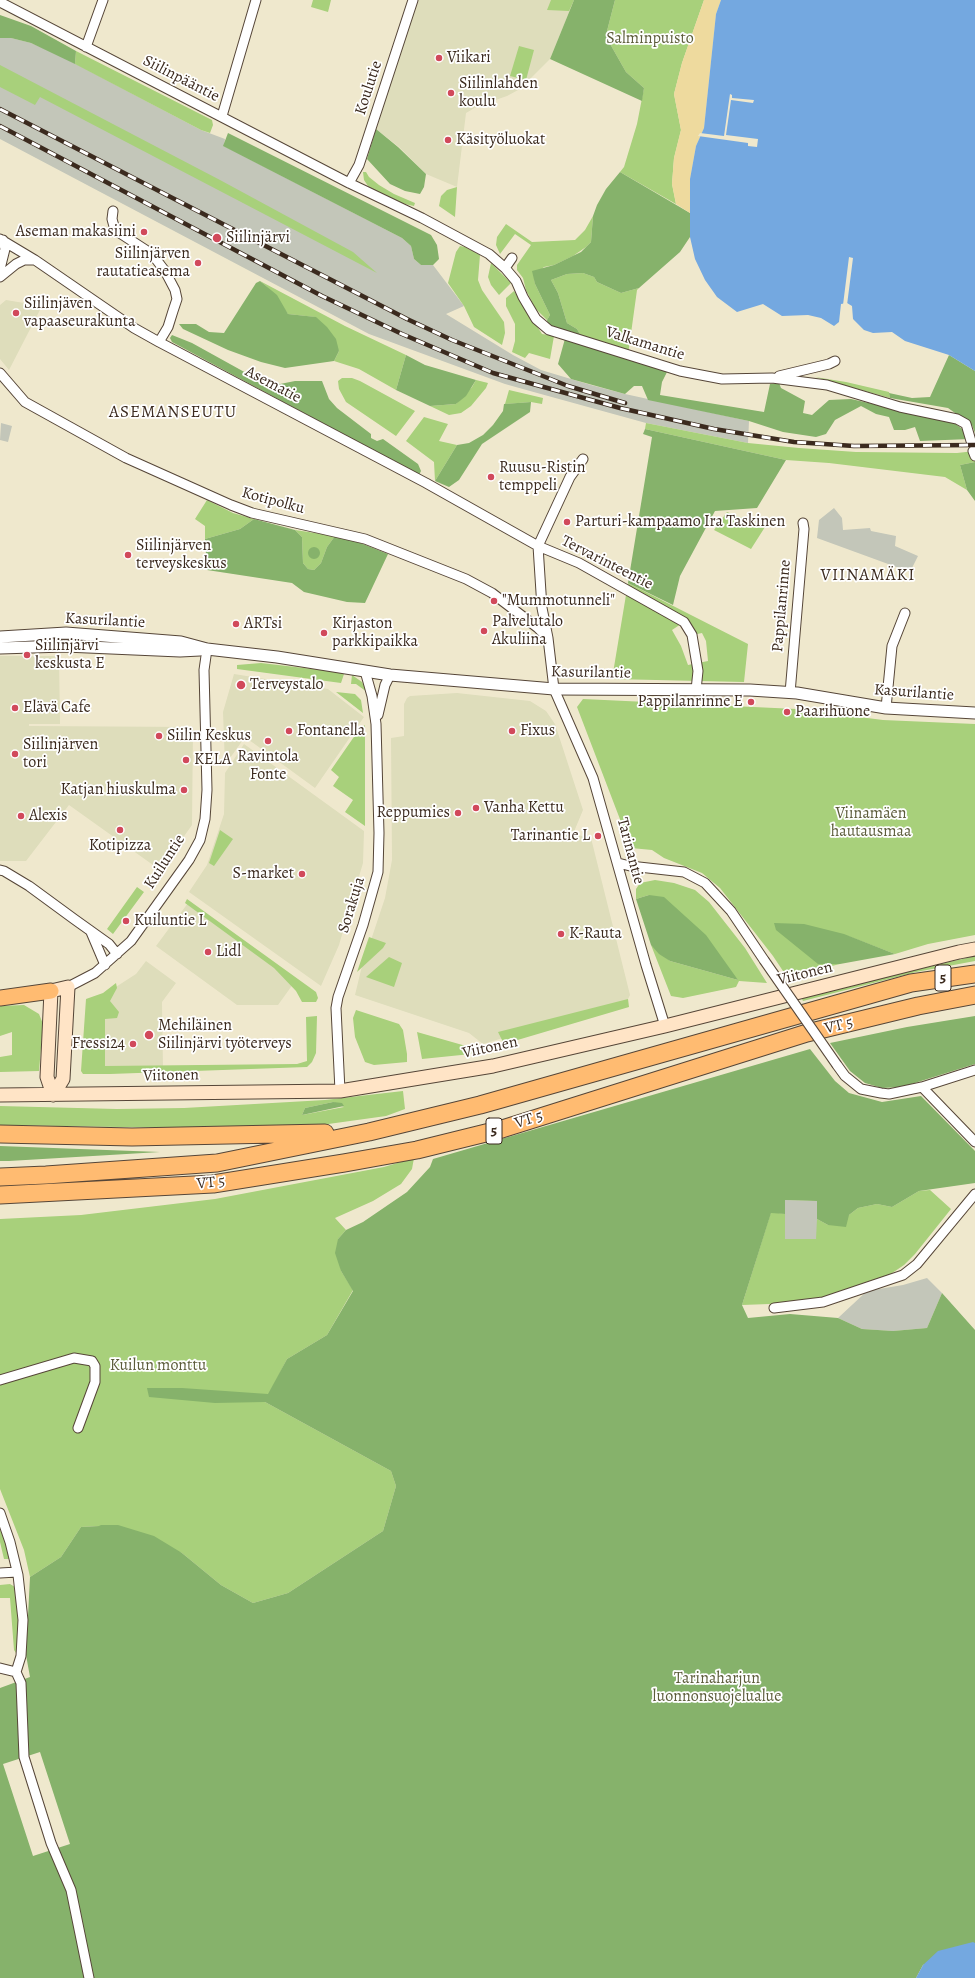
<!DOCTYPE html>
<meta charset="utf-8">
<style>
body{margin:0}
canvas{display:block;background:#efe8cd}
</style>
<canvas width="975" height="1978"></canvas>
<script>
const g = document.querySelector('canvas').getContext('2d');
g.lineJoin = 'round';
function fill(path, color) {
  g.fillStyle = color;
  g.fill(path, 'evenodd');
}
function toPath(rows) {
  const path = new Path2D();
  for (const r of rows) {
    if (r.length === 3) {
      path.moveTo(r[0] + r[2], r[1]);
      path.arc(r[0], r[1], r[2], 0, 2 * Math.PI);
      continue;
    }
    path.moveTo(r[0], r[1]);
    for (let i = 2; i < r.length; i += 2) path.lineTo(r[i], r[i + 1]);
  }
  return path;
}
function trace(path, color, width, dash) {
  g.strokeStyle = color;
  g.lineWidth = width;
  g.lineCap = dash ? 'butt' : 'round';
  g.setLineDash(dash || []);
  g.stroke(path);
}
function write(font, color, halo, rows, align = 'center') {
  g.font = font + ' Alegreya,serif';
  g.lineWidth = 3.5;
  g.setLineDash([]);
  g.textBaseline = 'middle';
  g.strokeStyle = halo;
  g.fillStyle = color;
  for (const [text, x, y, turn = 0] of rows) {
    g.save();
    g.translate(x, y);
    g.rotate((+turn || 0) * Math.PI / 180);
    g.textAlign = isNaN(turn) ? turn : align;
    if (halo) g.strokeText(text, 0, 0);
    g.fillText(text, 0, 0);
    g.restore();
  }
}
fill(toPath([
 [417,0,574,0,550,59,520,89,507,96,478,106,466,113,457,187,426,174,399,147,376,129],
 [6,300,42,306,9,370,0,359,0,305],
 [0,656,59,656,60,724,29,724,29,726,193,727,192,825,160,870,69,805,26,861,0,861],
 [234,674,328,689,364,717,315,788,245,737,225,765,223,712],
 [457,693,530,701,546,711,555,724,583,810,573,834,591,838,630,995,627,1001,483,1044,469,1033,355,995,361,970,385,898,392,860,391,738,404,736,404,704,407,698,410,696],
 [244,744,364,831,363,863,339,945,321,986,189,892,207,865,224,814,225,773],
 [188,903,296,980,278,1005,237,1005,156,946],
 [146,961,176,983,162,1002,163,1070,95,1069,94,1001,136,974]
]), '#deddbb');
fill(toPath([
 [0,38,11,38,31,43,59,55,201,130,225,139,224,146,402,238,411,246,414,259,421,265,433,265,464,306,446,314,513,355,541,370,591,385,625,394,749,421,748,443,646,423,530,391,505,384,369,334,0,139],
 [1,423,12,426,8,442,0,440],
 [834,508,842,518,843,530,870,528,871,531,896,536,895,546,918,556,910,572,817,538,819,520],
 [785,1200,817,1201,817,1239,784,1239],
 [927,1278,942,1293,927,1328,893,1331,862,1329,838,1318,867,1291,903,1285]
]), '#c3c6b9');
fill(toPath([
 [313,0,331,0,328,12,311,7],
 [551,0,574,0,569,11,547,10],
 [615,0,704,0,682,63,674,94,681,130,674,158,672,184,676,204,620,172,624,167,637,124,644,88,626,72,609,42,607,31],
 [519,46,534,50,526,80,510,76],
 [76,51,212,120,213,125,210,133,201,130,75,64],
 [0,65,220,180,353,252,377,273,40,97,35,105,0,87],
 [363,172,366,172,369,177,379,185,394,194,415,203,414,206,409,205,391,200,368,186,364,180],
 [457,187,455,217,439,206,441,196,447,190],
 [593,216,591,242,586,247,573,256,554,265,544,267,534,276,535,284,550,315,547,320,535,308,526,290,523,278,517,270,517,265,531,245,515,234,500,254,496,245,497,237,506,224,532,242,575,240,585,230],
 [460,246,465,247,480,255,478,280,482,290,504,322,505,333,502,345,474,327,464,306,448,283,456,252],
 [491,263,511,283,499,295,491,285,488,277],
 [583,273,594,277,597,282,621,293,639,288,637,290,628,355,584,341,577,329,567,323,558,293,551,280,567,274],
 [260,281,345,326,406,355,396,390,359,369,334,361,339,351,315,317,288,314,267,287],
 [514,291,542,334,554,336,550,359,529,353,525,358,512,352,515,341,515,324,506,306,506,298],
 [815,377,846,382,889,392,890,398],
 [342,378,352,378,360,381,415,411,396,436,346,402,339,389,338,381],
 [476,380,488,383,486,388,471,406,461,413,449,415,430,406,456,404,472,387],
 [509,390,543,398,542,404,531,402,505,404],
 [424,417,448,424,439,441,457,445,435,481,434,462,406,441],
 [646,423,748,443,799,448,856,452,957,453,975,451,975,462,960,465,967,490,945,477,829,463,786,460,645,429],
 [207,500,233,513,254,519,240,529,205,539,205,526,195,519],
 [727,512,765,527,751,549,714,530],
 [295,530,335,536,327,547,321,563,314,570,308,569,303,563,302,537],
 [628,583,748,644,744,682,612,679],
 [684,622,692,635,702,633,706,641,708,661,688,665,681,646,672,630],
 [261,663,338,672,344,674,341,683,237,669,237,665],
 [352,675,362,682,367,692,356,684,351,684],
 [336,692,355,694,361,700,363,713],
 [583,699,796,709,883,720,975,724,975,935,928,944,895,954,848,936,818,964,840,964,787,977,773,956,720,888,702,873,664,858,652,850,631,848,577,707],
 [365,725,365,826,345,812,353,800,333,786,339,777,331,770,358,731],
 [220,830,233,839,214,866,209,863],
 [655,880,674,883,695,890,709,902,745,948,767,983,739,981,736,987,683,998,671,996,651,945,670,961,738,980,649,895,636,899,636,889,640,883],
 [137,887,144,892,113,934,107,929],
 [187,899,316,992,318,998,316,1002,302,1002,296,991,274,968,185,903],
 [369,937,386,943,383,948,357,972],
 [975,956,975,961,916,972,803,1001,801,997],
 [389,957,402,963,394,987,366,977],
 [116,983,117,988,110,1001,119,1012,117,1018,105,1019,105,1066,297,1064,307,1061,306,1017,317,1016,316,1053,312,1062,307,1067,110,1074,83,1074,81,1071,86,999,103,993],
 [628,999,629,1007,504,1044,498,1032],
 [24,1005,39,1014,43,1024,39,1071,0,1072,0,1057,12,1055,12,1032,0,1036,0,1006],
 [356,1010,399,1024,403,1030,407,1054,407,1062,374,1065,365,1062,355,1037,353,1018],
 [417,1032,466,1046,473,1049,471,1054,422,1059],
 [403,1091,405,1109,386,1116,314,1126,239,1129,0,1125,0,1106,117,1109,184,1108,325,1100],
 [333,1102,344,1107,302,1115,305,1108],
 [414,1158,412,1169,401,1184,373,1201,335,1218,346,1230,338,1239,341,1271,353,1290,327,1335,287,1359,265,1402,391,1471,396,1486,383,1531,288,1593,253,1603,221,1585,182,1553,99,1526,81,1527,61,1557,30,1577,24,1550,0,1489,0,1219,81,1215,215,1199,384,1167],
 [930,1190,951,1209,915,1254,904,1265,873,1286,823,1302,742,1305,771,1212,785,1214,785,1239,816,1239,817,1219,828,1225,849,1215,858,1208,877,1204,892,1207,919,1191],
 [0,1530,2,1533,10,1559,4,1559,0,1542],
 [10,1584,15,1587,20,1628,16,1653,14,1650,10,1598,0,1598,0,1585]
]), '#a8d07b');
fill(toPath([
 [574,0,615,0,607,31,609,42,626,72,644,88,642,101,550,59],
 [0,15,31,26,76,51,75,64,31,43,11,38,0,38],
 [376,129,398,147,426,174,424,187,420,194,405,191,390,184,367,159],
 [228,133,431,235,437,245,439,259,433,265,421,265,414,259,411,246,402,238,223,146],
 [620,172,690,213,690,237,680,252,639,288,621,293,597,282,594,277,583,273,567,274,551,280,558,293,567,323,577,329,584,341,669,368,662,382,660,395,764,412,770,384,779,383,781,388,805,401,803,413,812,415,829,400,851,399,953,422,965,431,970,439,920,441,915,427,905,430,894,430,889,417,876,414,861,406,835,420,826,434,816,437,783,432,749,421,648,400,642,386,634,386,625,394,571,379,558,364,566,335,549,330,547,320,550,315,535,284,532,271,554,265,581,252,591,242,593,216,597,205,606,189],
 [260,281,277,295,288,314,316,317,327,327,336,339,339,351,334,361,285,368,261,362,228,350,183,329,179,324,196,324,209,332,224,333,256,283],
 [172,335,192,343,248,374,266,380,280,384,295,381,322,381,329,399,337,408,371,434,371,438,377,441,383,439,418,464,421,471,419,475,172,342,170,338],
 [406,355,425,365,476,380,466,396,456,404,430,406,396,390],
 [949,355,975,371,975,433,972,425,948,408,890,398,889,393,912,398,930,397],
 [531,402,530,412,482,444,459,480,449,487,435,481,457,445,469,443,483,435,493,425,503,411,504,404],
 [645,429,786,460,757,508,715,511,680,576,673,605,628,583,652,437,643,434],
 [975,462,975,501,967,490,960,465],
 [254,519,295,530,302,537,303,563,308,569,314,570,321,563,327,547,335,536,358,542,388,554,365,603,347,602,304,592,292,583,207,570,205,539,240,529],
 [314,553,6],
 [649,895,664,897,706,935,738,980,670,961,659,954,651,945,636,899],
 [774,923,804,924,844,934,895,954,840,964,818,964,776,930],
 [975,1016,975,1064,902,1087,882,1088,865,1083,850,1071,830,1043,907,1027],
 [810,1049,835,1081,849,1093,882,1102,921,1096,975,1151,975,1183,919,1191,892,1207,877,1204,858,1208,849,1215,846,1227,828,1225,817,1219,817,1201,785,1200,785,1214,771,1213,742,1305,748,1318,790,1314,838,1318,862,1329,893,1331,927,1328,942,1293,975,1330,975,1943,958,1947,923,1965,916,1978,0,1978,0,1688,30,1677,26,1655,30,1577,61,1557,81,1527,99,1526,101,1525,118,1525,154,1536,182,1553,221,1585,253,1603,288,1593,383,1531,396,1486,391,1471,265,1402,215,1403,149,1397,147,1388,182,1388,268,1394,287,1359,327,1335,353,1291,341,1271,335,1253,338,1239,346,1230,363,1222,407,1192,430,1167,433,1159],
 [40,1752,70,1844,33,1856,3,1764],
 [333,1102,342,1103,344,1106,302,1115,305,1108],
 [0,1146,160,1152,9,1161,0,1161]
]), '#86b26b');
fill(toPath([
 [704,0,721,0,716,14,704,128,696,146,690,179,690,213,676,204,672,184,674,158,681,130,674,94,682,63]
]), '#eeda9e');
fill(toPath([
 [721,0,975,0,975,371,949,355,905,341,892,332,873,333,864,330,853,319,852,306,847,303,841,304,839,322,834,326,821,318,808,315,782,316,763,304,737,312,717,297,705,280,695,259,690,237,690,179,696,146,704,128,716,14],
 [973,1942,975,1943,975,1978,916,1978,923,1965,938,1951]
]), '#74a8e0');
fill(toPath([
 [730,94,732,95,732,98,754,100,753,103,731,100,726,135,758,139,757,147,748,146,748,143,698,136,700,133,724,136],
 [849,257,853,258,847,305,843,305]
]), '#efe8cd');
const minor = toPath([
 [0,2,349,183,422,218,489,254,505,268,516,281,523,297,536,319,549,330,680,371,722,379,772,378,827,385,900,407,957,419,966,424,971,441],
 [86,47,103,0],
 [222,116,256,0],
 [349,183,359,165,413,0],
 [113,211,112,219,115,230,152,254,165,271,175,290,177,299,173,311,168,327,159,342],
 [0,239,35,260,134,328,159,342,426,483,538,546,579,563,684,622,692,635,698,671,696,690],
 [505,268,512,258],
 [0,269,5,249,3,240],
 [0,277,16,264,24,260,35,260],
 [0,373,25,402,126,458,231,505,252,513,365,539,466,579,492,593,538,628,548,638],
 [779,376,829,364,835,361],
 [973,451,975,456],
 [583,459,570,477,538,546,542,608,548,638,554,689,593,778,646,965,665,1026],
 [790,693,804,529,803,523],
 [886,708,892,646,905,613],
 [378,715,385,685,390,675],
 [618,863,630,866,684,872,705,883,731,911,764,960],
 [0,870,4,871,29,886,74,919,109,944,117,954],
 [91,932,105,965],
 [68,987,95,973,131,941,189,860,200,840,205,819,207,790,204,670,207,649],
 [837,1065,845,1076,861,1089,881,1093,889,1094,922,1087,975,1070],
 [922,1087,975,1142],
 [340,1091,336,1008,338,997,363,925,378,872,379,833,376,724,372,696,365,671],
 [774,1308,823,1302,903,1275,917,1264,975,1194],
 [0,1380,74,1358,92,1361,95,1366,95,1382,78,1428],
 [0,1513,10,1542,18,1575,23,1620,21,1656,16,1672],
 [0,1573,17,1572],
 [0,1668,16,1672,21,1683,24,1757,51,1843,71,1890,89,1978]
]);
const tertiary = toPath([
 [0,637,66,633,181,642,207,649,277,657,390,675,554,689,750,690,797,693,886,708,975,713],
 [0,648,65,646,180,651,200,650]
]);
const secondary = toPath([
 [68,987,63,1079,53,1095,47,1077,51,991,68,987],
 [0,1095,340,1091,493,1066,665,1026,959,952,975,949]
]);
const primary = toPath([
 [0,998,51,991]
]);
const motorway = toPath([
 [0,1134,132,1137,325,1133],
 [0,1177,46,1175,217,1163,369,1132,480,1105,911,983,975,974],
 [0,1195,213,1184,344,1163,417,1150,502,1129,807,1033,918,1006,975,995]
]);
trace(minor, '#564638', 11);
trace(tertiary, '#564638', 13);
trace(secondary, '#564638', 15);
trace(primary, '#564638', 17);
trace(motorway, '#564638', 19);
trace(minor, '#fff', 9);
trace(tertiary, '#fff', 11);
trace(secondary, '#ffe4c6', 13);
trace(primary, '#ffbb71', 15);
trace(motorway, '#ffbb71', 17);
const rail = toPath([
 [0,109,407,319,452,340,568,386,625,403],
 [0,126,322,296,402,334,493,373,620,408,714,429,794,442,854,446,975,445]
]);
trace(rail, '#3b2a1e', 4.5);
trace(rail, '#fff', 3, [9]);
const minorBridge = toPath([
 [764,960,837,1065]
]);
trace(minorBridge, '#564638', 11, []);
trace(minorBridge, '#fff', 9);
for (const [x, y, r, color] of [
 [439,58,4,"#d1495b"],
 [451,93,4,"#d1495b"],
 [448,140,4,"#d1495b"],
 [144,232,4,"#d1495b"],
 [217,238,5,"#d1495b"],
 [198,263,4,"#d1495b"],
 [16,313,4,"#d1495b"],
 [491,477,4,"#d1495b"],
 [567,522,4,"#d1495b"],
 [128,555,4,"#d1495b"],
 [494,601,4,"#d1495b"],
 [236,624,4,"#d1495b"],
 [484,631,4,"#d1495b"],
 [324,633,4,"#d1495b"],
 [27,655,4,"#d1495b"],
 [241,685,5,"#d1495b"],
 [751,702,4,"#d1495b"],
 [15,708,4,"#d1495b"],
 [787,712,4,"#d1495b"],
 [289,731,4,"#d1495b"],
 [512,731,4,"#d1495b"],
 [159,736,4,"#d1495b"],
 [268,741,4,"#d1495b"],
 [15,754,4,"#d1495b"],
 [186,760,4,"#d1495b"],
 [184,790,4,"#d1495b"],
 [476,808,4,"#d1495b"],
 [458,813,4,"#d1495b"],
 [21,816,4,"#d1495b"],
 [120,830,4,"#d1495b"],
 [598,836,4,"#d1495b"],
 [302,874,4,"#d1495b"],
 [126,921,4,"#d1495b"],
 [561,934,4,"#d1495b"],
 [208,952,4,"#d1495b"],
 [149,1035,5,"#d1495b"],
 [133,1044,4,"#d1495b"]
]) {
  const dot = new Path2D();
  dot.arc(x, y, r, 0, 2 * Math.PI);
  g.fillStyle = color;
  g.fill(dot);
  trace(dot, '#fff', 1.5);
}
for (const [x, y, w] of [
 [943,978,16],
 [494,1131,16]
]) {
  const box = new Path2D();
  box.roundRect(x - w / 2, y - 13, w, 26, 3);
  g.fillStyle = '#fff';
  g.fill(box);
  trace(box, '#3b2a1e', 1);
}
write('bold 15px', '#3b2a1e', null, [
 ["5",943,978],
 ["5",494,1131]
]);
write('16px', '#5c5c3a', '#fff', [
 ["Salminpuisto",650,39],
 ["Viinamäen",871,814],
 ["hautausmaa",871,832],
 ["Kuilun monttu",158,1366],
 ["Tarinaharjun",717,1679],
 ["luonnonsuojelualue",717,1697]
]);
write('16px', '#3b2a1e', '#fff', [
 ["Viikari",447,58],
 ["Siilinlahden",459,84],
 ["koulu",459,102],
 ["Käsityöluokat",456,140],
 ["Aseman makasiini",136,232,"right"],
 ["Siilinjärvi",226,238],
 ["Siilinjärven",190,254,"right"],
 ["rautatieasema",190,272,"right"],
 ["Siilinjäven",24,304],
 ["vapaaseurakunta",24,322],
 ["Ruusu-Ristin",499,468],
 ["temppeli",499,486],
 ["Parturi-kampaamo Ira Taskinen",575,522],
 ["Siilinjärven",136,546],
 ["terveyskeskus",136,564],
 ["\"Mummotunneli\"",502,601],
 ["Palvelutalo",492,622],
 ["Akuliina",492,640],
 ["ARTsi",244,624],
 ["Kirjaston",332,624],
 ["parkkipaikka",332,642],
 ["Siilinjärvi",35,646],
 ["keskusta E",35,664],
 ["Terveystalo",250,685],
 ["Pappilanrinne E",743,702,"right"],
 ["Elävä Cafe",23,708],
 ["Paarihuone",795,712],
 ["Fontanella",297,731],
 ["Fixus",520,731],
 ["Siilin Keskus",167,736],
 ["Siilinjärven",23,745],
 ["tori",23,763],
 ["Ravintola",268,757,"center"],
 ["Fonte",268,775,"center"],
 ["KELA",194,760],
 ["Katjan hiuskulma",176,790,"right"],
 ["Vanha Kettu",484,808],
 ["Reppumies",450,813,"right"],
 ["Alexis",29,816],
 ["Tarinantie L",590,836,"right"],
 ["Kotipizza",120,846,"center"],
 ["S-market",294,874,"right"],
 ["Kuiluntie L",134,921],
 ["K-Rauta",569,934],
 ["Lidl",216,952],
 ["Mehiläinen",158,1026],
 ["Siilinjärvi työterveys",158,1044],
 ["Fressi24",125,1044,"right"]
], 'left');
write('16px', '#3b2a1e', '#fff', [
 ["Siilinpääntie",181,79,27],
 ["Koulutie",369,88,-72],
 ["Valkamantie",645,344,17],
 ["Asematie",273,385,28],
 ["Kotipolku",273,501,15],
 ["Tervarinteentie",607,563,27],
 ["Pappilanrinne",782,606,-85],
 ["Kasurilantie",105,621,3],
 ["Kasurilantie",591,673,1],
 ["Kasurilantie",914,693,4],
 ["Tarinantie",630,851,75],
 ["Kuiluntie",165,862,-57],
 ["Sorakuja",352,905,-73],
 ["Viitonen",805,974,-14],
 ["VT 5",839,1026,-14],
 ["Viitonen",490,1048,-12],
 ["Viitonen",171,1076,-1],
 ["VT 5",529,1120,-17],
 ["VT 5",211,1183,-6]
]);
g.letterSpacing = '1px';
write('17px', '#3b2a1e', '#fff', [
 ["ASEMANSEUTU",173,413],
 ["VIINAMÄKI",868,576]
]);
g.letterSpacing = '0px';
</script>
